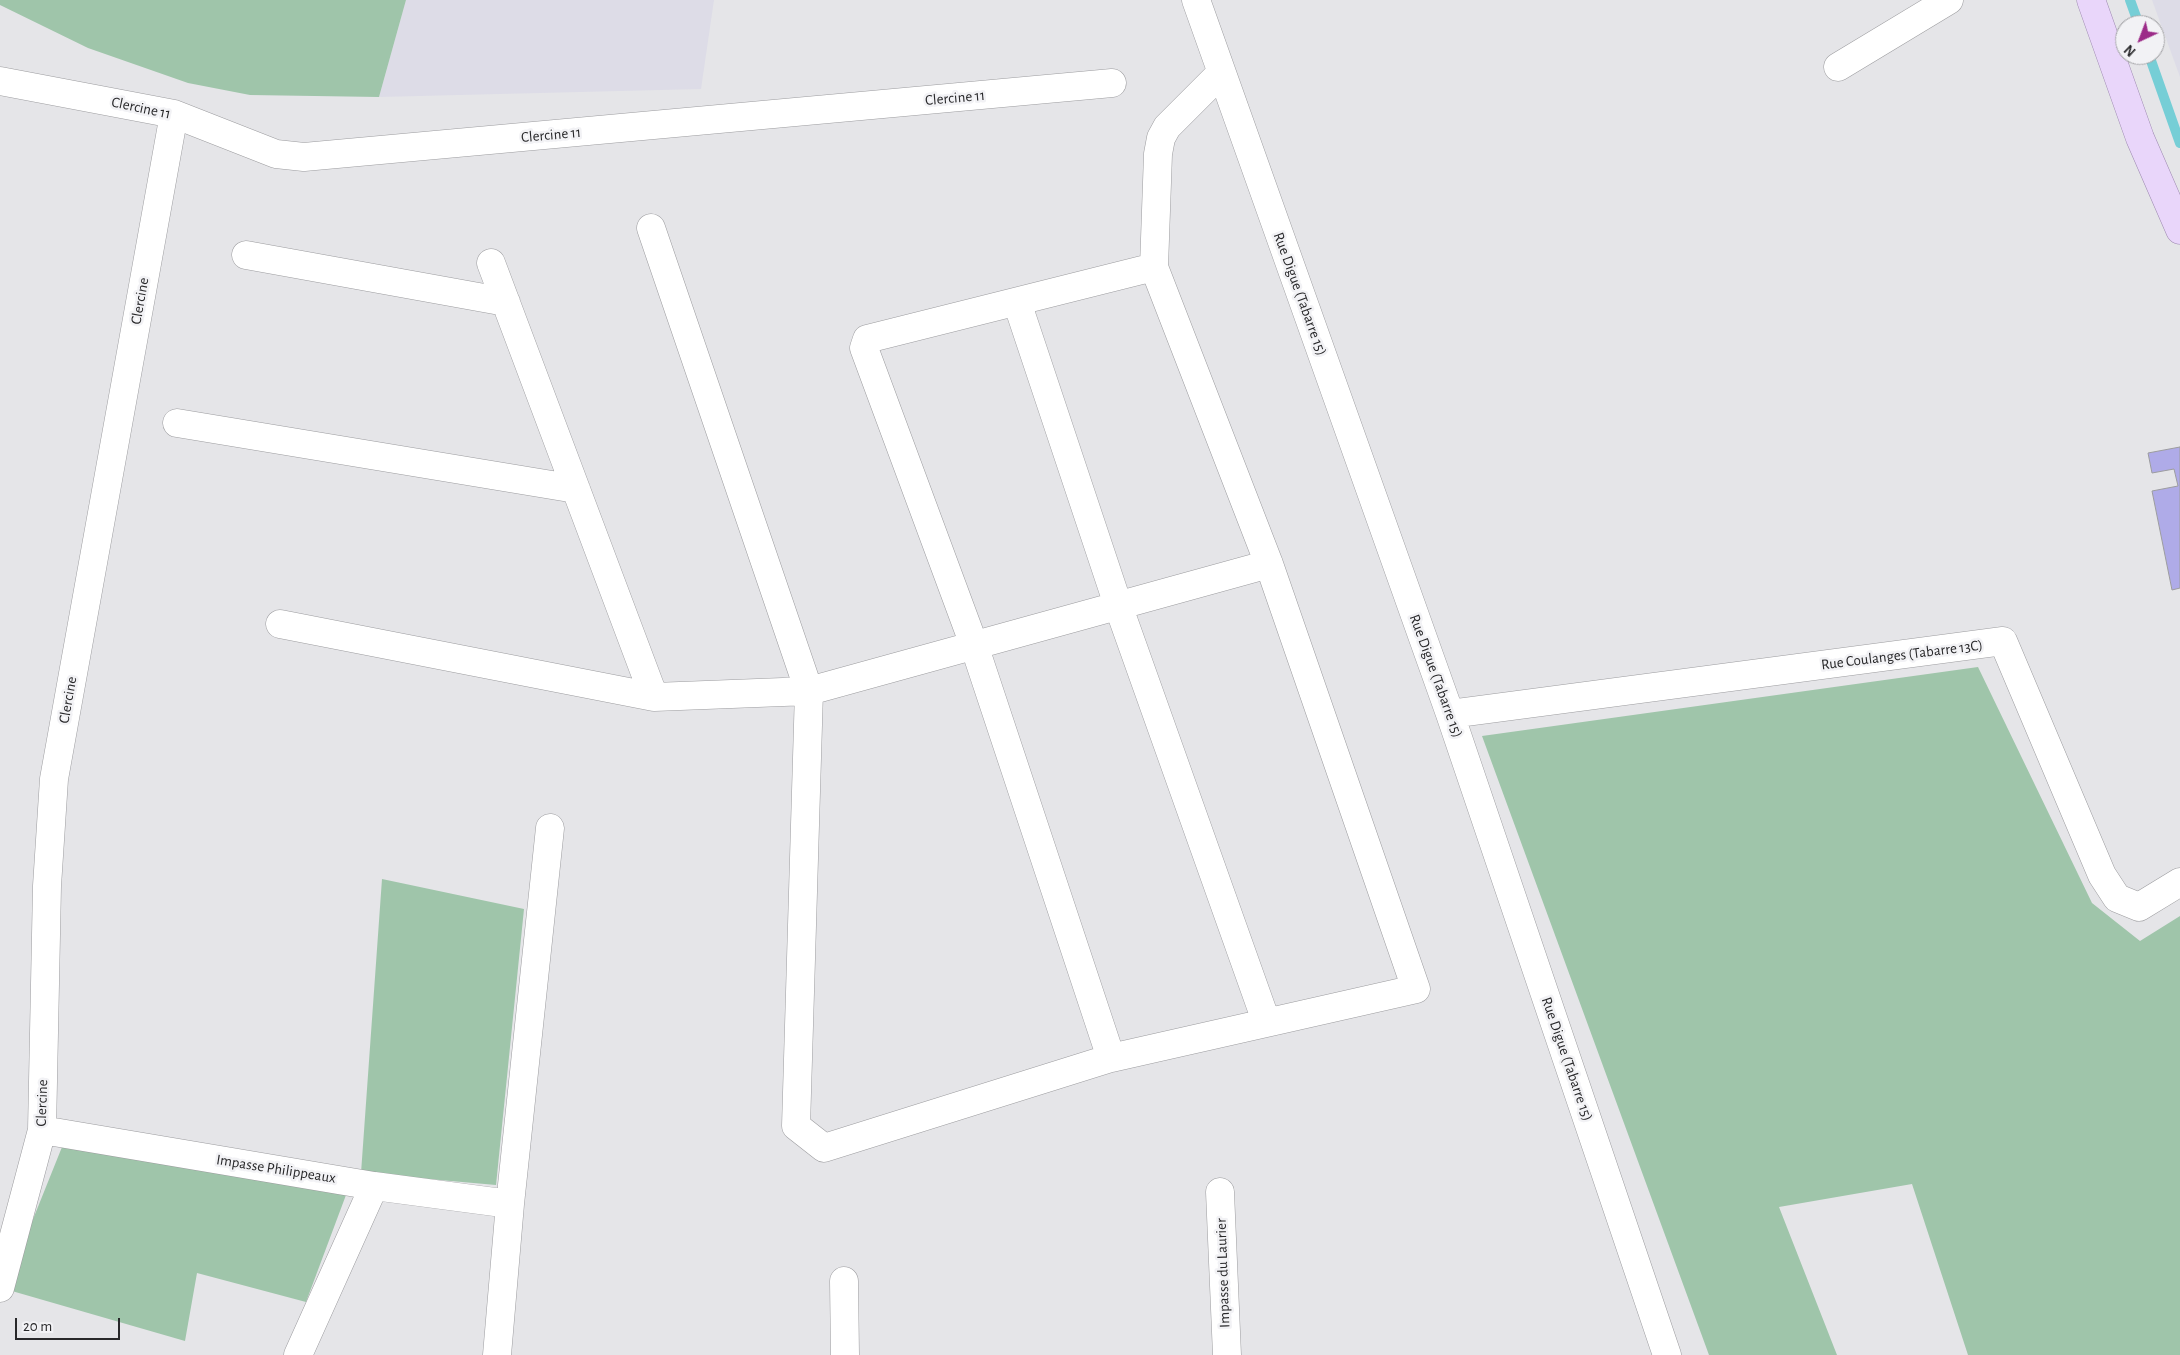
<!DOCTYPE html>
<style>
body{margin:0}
#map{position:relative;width:2180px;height:1355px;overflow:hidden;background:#e5e5e8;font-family:"Alegreya Sans",sans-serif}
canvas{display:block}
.north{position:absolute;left:2115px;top:15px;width:50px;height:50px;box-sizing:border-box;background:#f2f2f5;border:1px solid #a1a1a4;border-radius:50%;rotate:223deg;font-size:14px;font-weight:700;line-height:20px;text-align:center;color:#28282a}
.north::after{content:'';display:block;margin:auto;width:18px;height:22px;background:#9c2b88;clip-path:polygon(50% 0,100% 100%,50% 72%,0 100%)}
.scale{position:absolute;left:15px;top:1318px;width:105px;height:22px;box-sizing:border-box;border:2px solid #28282a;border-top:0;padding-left:6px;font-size:15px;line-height:18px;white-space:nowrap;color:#28282a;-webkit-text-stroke:4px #f2f2f5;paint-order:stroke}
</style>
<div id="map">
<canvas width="2180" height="1355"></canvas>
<div class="north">N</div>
<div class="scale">20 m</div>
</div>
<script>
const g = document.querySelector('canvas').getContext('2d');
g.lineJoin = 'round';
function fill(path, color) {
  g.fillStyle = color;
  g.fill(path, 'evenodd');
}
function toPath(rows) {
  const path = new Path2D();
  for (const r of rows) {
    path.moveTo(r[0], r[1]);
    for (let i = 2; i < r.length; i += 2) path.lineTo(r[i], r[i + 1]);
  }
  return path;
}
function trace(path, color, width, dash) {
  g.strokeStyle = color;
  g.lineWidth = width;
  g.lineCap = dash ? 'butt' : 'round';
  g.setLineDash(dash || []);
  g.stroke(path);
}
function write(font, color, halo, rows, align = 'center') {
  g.font = font + ' "Alegreya Sans",sans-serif';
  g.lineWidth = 5;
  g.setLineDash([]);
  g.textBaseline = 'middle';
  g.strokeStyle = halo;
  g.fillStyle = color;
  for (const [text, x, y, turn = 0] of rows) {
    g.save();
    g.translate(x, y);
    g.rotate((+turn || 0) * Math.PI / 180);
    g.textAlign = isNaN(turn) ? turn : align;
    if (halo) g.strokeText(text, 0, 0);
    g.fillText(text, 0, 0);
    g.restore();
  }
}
fill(toPath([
 [406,0,714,0,701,89,379,97],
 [2152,0,2180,0,2180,77]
]), '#dddce7');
fill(toPath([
 [0,0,406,0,379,97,250,95,188,83,88,48,0,5],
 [1978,667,2092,903,2140,941,2180,916,2180,1355,1968,1355,1912,1184,1779,1207,1837,1355,1709,1355,1482,736],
 [382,879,524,909,496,1185,361,1173],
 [62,1147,346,1195,306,1302,197,1273,185,1341,5,1289]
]), '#9fc5aa');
trace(toPath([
 [2130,0,2139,25],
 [2149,55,2180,143]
]), '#76ced6', 10);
const building = toPath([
 [2180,447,2180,588,2172,590,2152,491,2178,486,2174,469,2152,473,2148,453,2180,447]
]);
fill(building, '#afabe8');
trace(building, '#9c9c9f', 1);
const minor = toPath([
 [1196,0,1450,714,1667,1355],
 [1838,67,1949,0],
 [0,81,174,114,276,154,304,157,1112,83],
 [651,228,809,691,796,1126,824,1148,1111,1058],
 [246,255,506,302],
 [491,263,654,697],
 [1154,267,867,339,864,348,974,645,1111,1058,1416,989,1269,564,1154,267,1158,154,1161,138,1167,127,1221,73],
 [1017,302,1118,605,1266,1021],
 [177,423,576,489],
 [280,624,654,697,809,691,1269,564],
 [1450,714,2003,641,2102,875,2117,898,2139,907,2180,882],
 [42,1130,374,1186,510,1204],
 [1220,1192,1227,1355],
 [844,1281,845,1355],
 [0,1288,42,1130,47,886,54,779,174,114],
 [298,1355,374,1186],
 [497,1355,510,1204,550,828]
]);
const major = toPath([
 [2091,0,2140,138,2180,230]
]);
trace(minor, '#9c9c9f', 29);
trace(major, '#9c88af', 29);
trace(minor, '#fff', 28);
trace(major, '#e9d6fa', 28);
write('15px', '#28282a', '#f2f2f5', [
 ["Clercine 11",955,98,-5],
 ["Clercine 11",141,108,12],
 ["Clercine 11",551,135,-5],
 ["Rue Digue (Tabarre 15)",1300,294,70],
 ["Clercine",140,301,-80],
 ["Rue Coulanges (Tabarre 13C)",1902,655,-7],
 ["Rue Digue (Tabarre 15)",1436,676,70],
 ["Clercine",68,700,-80],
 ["Rue Digue (Tabarre 15)",1567,1059,71],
 ["Clercine",42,1103,-88],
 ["Impasse Philippeaux",276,1169,9],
 ["Impasse du Laurier",1223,1273,-92]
]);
</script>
